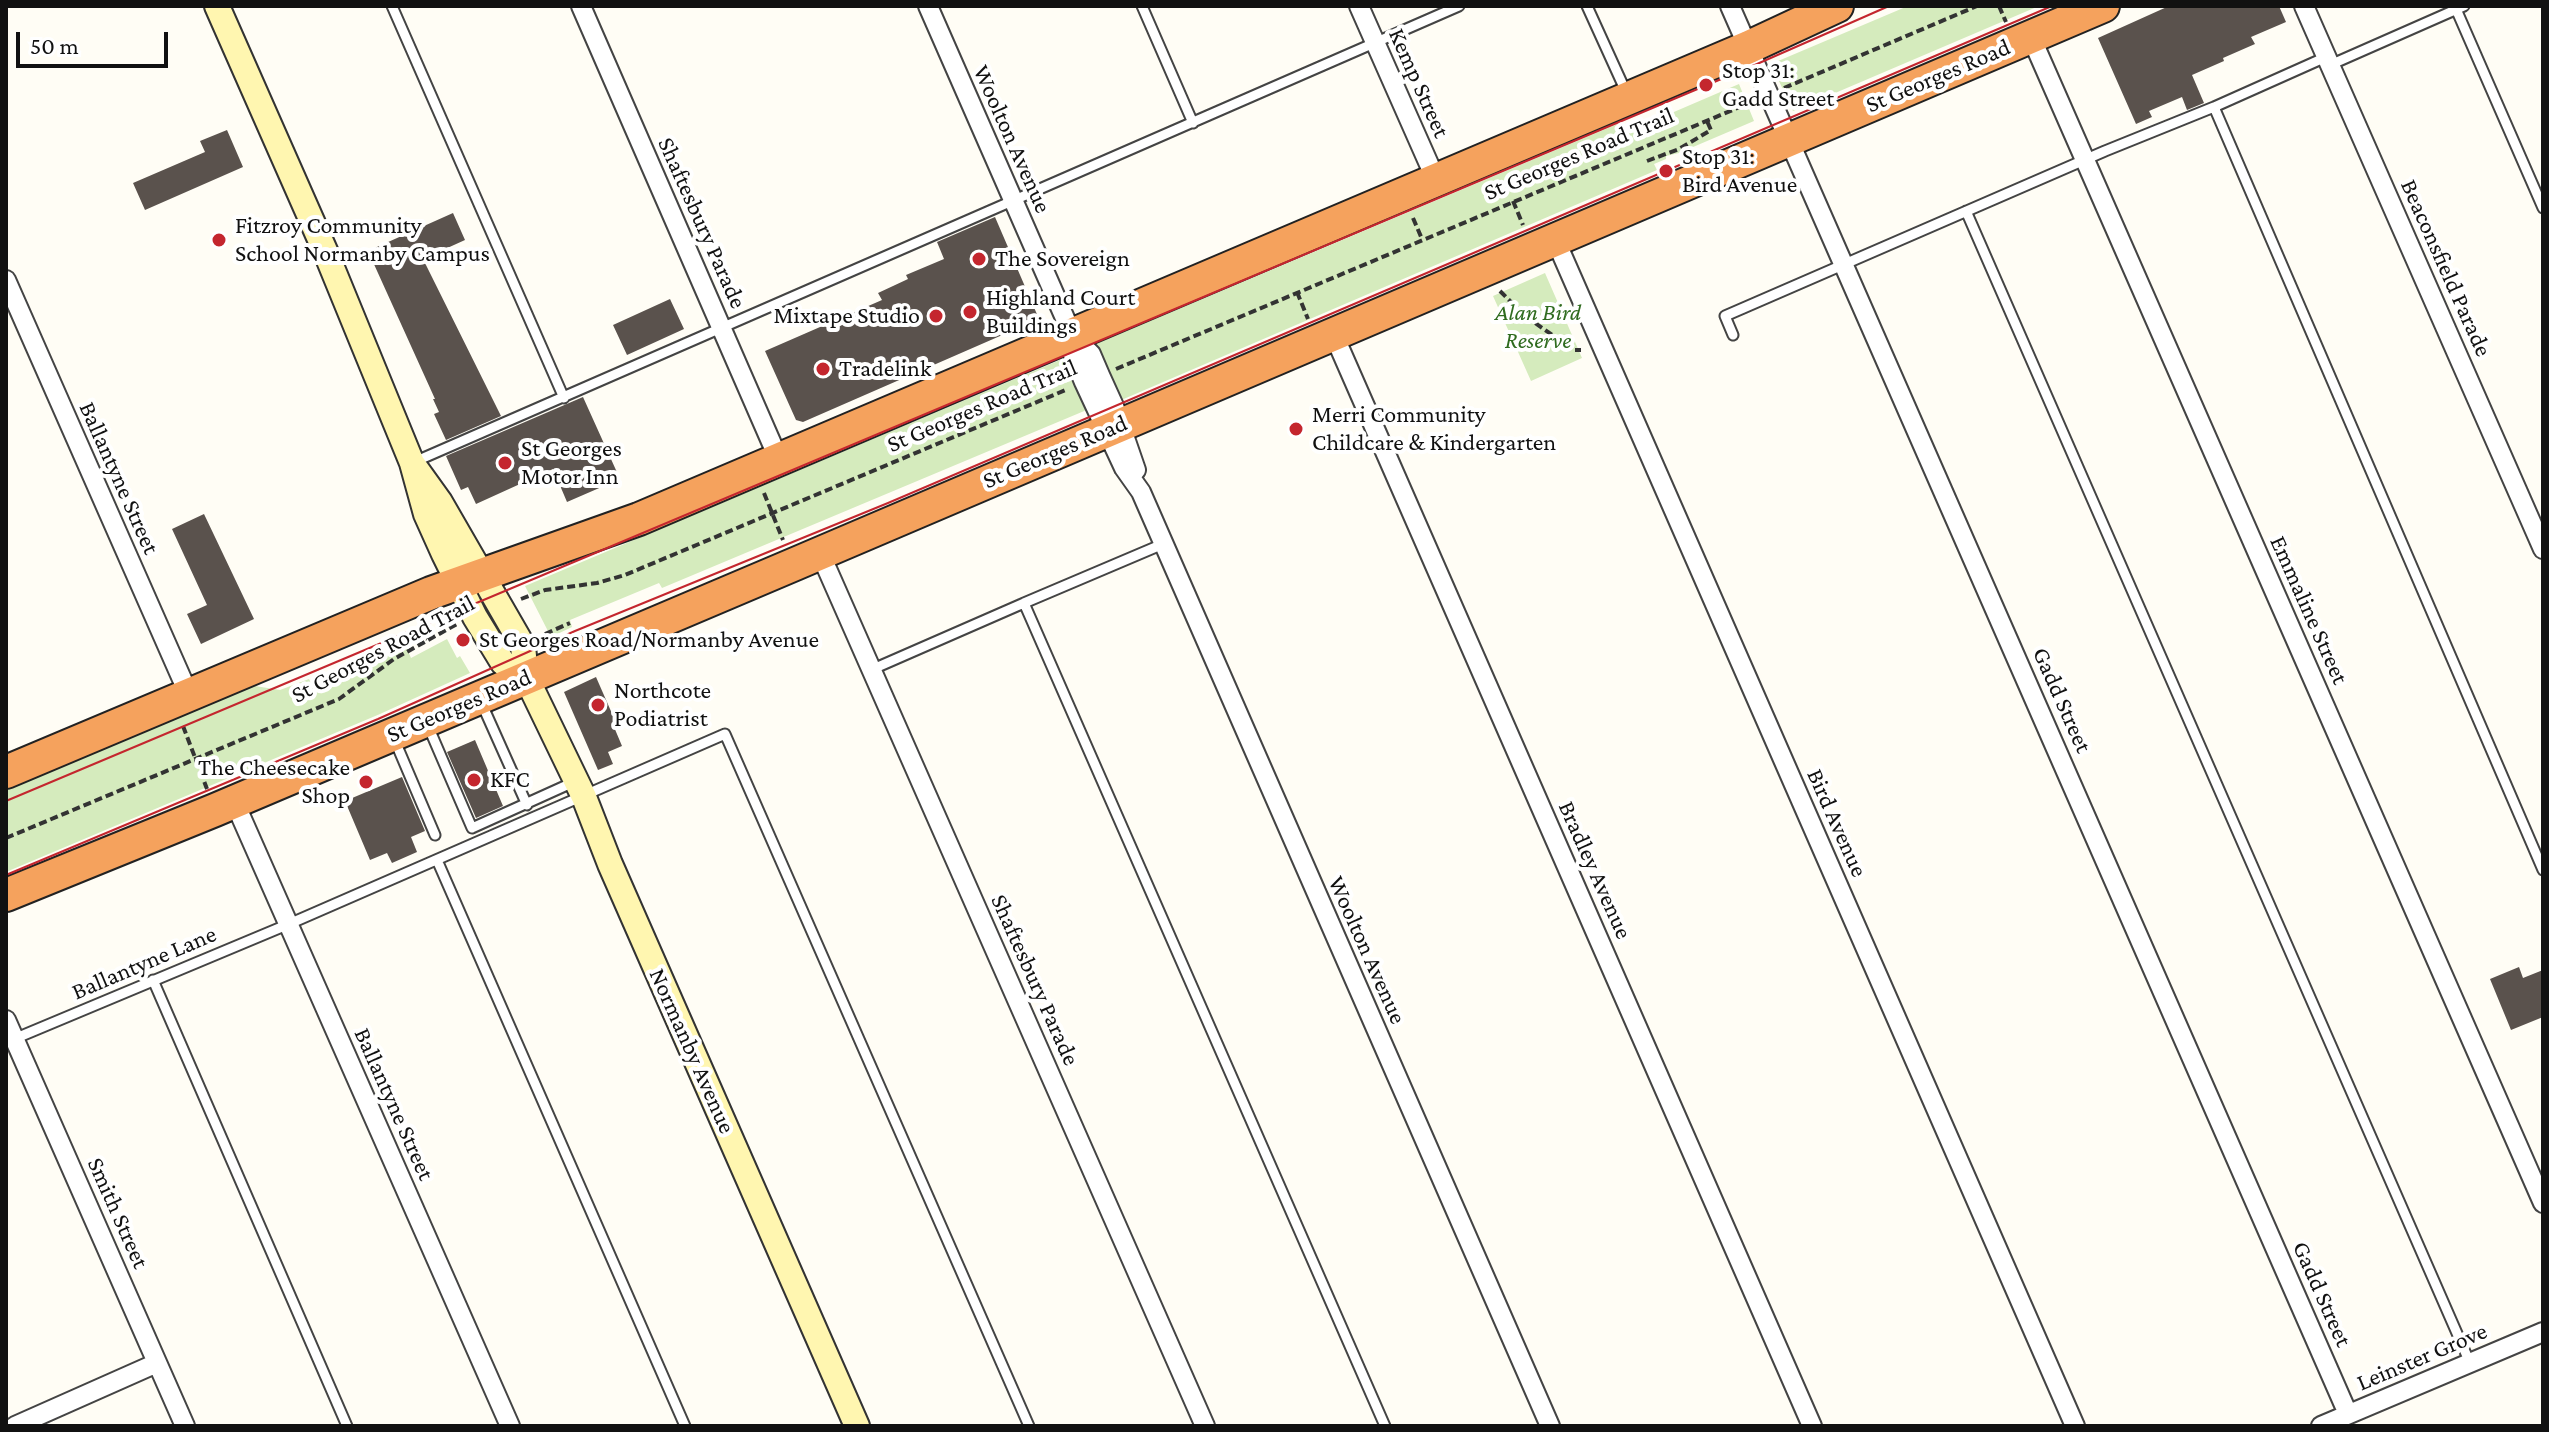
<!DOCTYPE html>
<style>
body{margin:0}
#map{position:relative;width:2549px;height:1432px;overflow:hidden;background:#fffdf5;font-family:"Crimson Pro",serif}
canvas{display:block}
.frame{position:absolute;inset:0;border:8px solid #111;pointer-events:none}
.scale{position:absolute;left:16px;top:32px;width:152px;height:36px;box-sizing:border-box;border:4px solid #111;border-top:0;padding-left:10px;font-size:24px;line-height:28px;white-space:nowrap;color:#111;-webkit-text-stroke:6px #fff;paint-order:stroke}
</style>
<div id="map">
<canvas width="2549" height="1432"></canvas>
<div class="frame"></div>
<div class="scale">50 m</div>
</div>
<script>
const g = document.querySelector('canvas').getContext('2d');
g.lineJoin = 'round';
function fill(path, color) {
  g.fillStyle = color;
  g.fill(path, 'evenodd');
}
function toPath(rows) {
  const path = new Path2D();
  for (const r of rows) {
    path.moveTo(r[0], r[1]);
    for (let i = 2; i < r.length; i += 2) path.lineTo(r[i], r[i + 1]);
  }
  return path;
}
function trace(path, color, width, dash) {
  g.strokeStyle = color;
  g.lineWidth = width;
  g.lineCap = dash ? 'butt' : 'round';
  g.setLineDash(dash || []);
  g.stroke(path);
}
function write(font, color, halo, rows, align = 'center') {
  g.font = font + ' "Crimson Pro",serif';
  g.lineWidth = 8;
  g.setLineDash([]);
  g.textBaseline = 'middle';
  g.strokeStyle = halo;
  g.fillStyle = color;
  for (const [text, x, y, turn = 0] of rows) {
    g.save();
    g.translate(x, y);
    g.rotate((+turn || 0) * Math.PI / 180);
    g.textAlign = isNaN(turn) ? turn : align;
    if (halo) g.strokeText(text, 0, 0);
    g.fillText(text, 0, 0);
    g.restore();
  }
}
fill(toPath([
 [1908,6,2039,6,1793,111,1771,64],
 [1739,84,1754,121,1679,153,1666,156,1666,159,1654,164,1657,170,1119,401,1093,345,1620,123,1625,133],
 [1545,273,1582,358,1531,381,1493,296],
 [1067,357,1089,409,662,588,659,583,570,620,572,627,551,637,525,586],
 [447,639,457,658,460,656,470,673,380,714,6,872,6,783,145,725,255,686,280,690,309,679,312,685,405,644,411,658]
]), '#d5ebbd');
fill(toPath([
 [2169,6,2279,6,2286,22,2251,37,2255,44,2223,58,2224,61,2192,75,2204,103,2187,110,2182,97,2149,111,2152,117,2136,124,2098,38],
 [227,130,243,167,145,210,133,183,205,152,200,141],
 [453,213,465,240,423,259,501,416,446,440,434,414,439,412,433,399,435,399,368,251],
 [995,217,1039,319,803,422,796,420,765,351,882,300,878,293,908,279,906,275,944,259,937,242],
 [670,299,684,329,627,355,613,325],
 [583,397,620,479,567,502,553,469,476,504,468,487,461,490,446,456],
 [204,514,254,619,201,644,187,614,207,605,172,529],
 [596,677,617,725,614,727,622,746,608,752,613,764,598,770,564,692],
 [475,740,503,806,476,818,447,752],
 [402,777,425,831,411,837,417,852,392,863,387,853,370,860,345,801],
 [2519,967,2523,978,2543,970,2543,1017,2511,1030,2490,979]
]), '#5a524d');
const lane = toPath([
 [392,6,564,398],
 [1142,6,1193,123],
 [1587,6,1627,94],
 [2456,9,2543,208],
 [2330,65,2464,6],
 [2214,107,2543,870],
 [1966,211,2470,1363],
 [1733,335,1725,316,2105,151,2214,107,2326,57],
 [414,462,1459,6],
 [1163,544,1024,603,1385,1426],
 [873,669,1024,603],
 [481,702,527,805],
 [428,726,472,828,576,781],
 [395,741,435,835],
 [437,860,685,1426],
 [153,980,347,1426],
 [14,1039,289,924,725,734,1029,1426]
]);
const street = toPath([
 [581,6,779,460],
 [928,6,1064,316,1072,335,1091,354,1100,375,1114,406,1136,470],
 [1359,6,1436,180],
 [1730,6,2348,1414],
 [2304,6,2543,549],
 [2031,37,2543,1203],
 [1555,239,2075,1426],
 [6,280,189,695],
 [1333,333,1812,1426],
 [1072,335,1073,355,1084,382,1124,468,1141,492,1550,1426],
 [820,553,1205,1426],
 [234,801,510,1426],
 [6,1020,185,1426],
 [15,1426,157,1363],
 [2321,1426,2543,1332]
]);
const secondary = toPath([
 [217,6,326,253,412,463,426,514,444,554,475,617,503,663,526,677],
 [412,463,440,502,523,646,526,677,584,797,610,864,857,1426]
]);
const highway = toPath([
 [6,772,431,593,639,519,1749,47,1837,6],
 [6,895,215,810,795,564,2103,6]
]);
trace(lane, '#444', 13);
trace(street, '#444', 22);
trace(secondary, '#333', 28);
trace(highway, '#222', 36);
trace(toPath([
 [1999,6,2006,22],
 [1784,88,1977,6],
 [1647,161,1679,149,1711,130,1707,121],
 [1513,201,1523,225],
 [1413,218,1422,239],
 [1500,291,1525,316,1574,350,1581,350],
 [1297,292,1308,319],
 [1116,369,1754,101],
 [764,493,783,540],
 [521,599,545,590,597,583,625,575,1068,389],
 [545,634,570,623],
 [404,642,420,636,427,639],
 [183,726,207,789],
 [6,838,339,699,394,659,457,624]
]), '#333', 4, [8, 4]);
trace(lane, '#fff', 9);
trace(street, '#fff', 18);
trace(secondary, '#fff6b0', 24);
trace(highway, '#f5a25d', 32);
trace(toPath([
 [6,801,1757,64,1889,6],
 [6,875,378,719,575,631,888,503,2052,6]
]), '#c4262e', 2);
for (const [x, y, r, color] of [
 [1706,85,8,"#c4262e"],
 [1666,171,8,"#c4262e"],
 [219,240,8,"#c4262e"],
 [979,259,8,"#c4262e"],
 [970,312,8,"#c4262e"],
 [936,316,8,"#c4262e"],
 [823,369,8,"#c4262e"],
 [1296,429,8,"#c4262e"],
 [505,463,8,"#c4262e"],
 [463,640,8,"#c4262e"],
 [598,705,8,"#c4262e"],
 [474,780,8,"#c4262e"],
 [366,782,8,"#c4262e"]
]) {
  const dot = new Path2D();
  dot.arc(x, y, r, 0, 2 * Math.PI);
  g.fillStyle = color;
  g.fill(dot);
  trace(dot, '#fff', 3);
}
write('24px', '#111', '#fff', [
 ["Stop 31:",1722,71],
 ["Gadd Street",1722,99],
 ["Stop 31:",1682,157],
 ["Bird Avenue",1682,185],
 ["Fitzroy Community",235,226],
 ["School Normanby Campus",235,254],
 ["The Sovereign",995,259],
 ["Highland Court",986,298],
 ["Buildings",986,326],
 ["Mixtape Studio",920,316,"right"],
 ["Tradelink",839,369],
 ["Merri Community",1312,415],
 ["Childcare & Kindergarten",1312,443],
 ["St Georges",521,449],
 ["Motor Inn",521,477],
 ["St Georges Road/Normanby Avenue",479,640],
 ["Northcote",614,691],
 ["Podiatrist",614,719],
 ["The Cheesecake",350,768,"right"],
 ["Shop",350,796,"right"],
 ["KFC",490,780]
], 'left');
write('24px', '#111', '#fff', [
 ["St Georges Road",1938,76,-23],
 ["Kemp Street",1419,83,66],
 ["Woolton Avenue",1012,139,66],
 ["St Georges Road Trail",1579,154,-23],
 ["Shaftesbury Parade",702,223,66],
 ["Beaconsfield Parade",2446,268,66],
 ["St Georges Road Trail",982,406,-23],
 ["St Georges Road",1055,452,-23],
 ["Ballantyne Street",119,478,66],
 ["Emmaline Street",2309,610,66],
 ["St Georges Road Trail",383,649,-28],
 ["Gadd Street",2062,700,66],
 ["St Georges Road",459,706,-23],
 ["Bird Avenue",1837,823,66],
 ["Bradley Avenue",1595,870,66],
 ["Woolton Avenue",1367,950,66],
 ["Ballantyne Lane",144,963,-23],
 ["Shaftesbury Parade",1035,980,66],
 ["Normanby Avenue",692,1051,66],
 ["Ballantyne Street",394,1104,66],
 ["Smith Street",118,1213,66],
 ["Gadd Street",2322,1294,66],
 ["Leinster Grove",2422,1357,-23]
]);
write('italic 24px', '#2f6b1f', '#fff', [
 ["Alan Bird",1538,313],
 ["Reserve",1538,341]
]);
</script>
